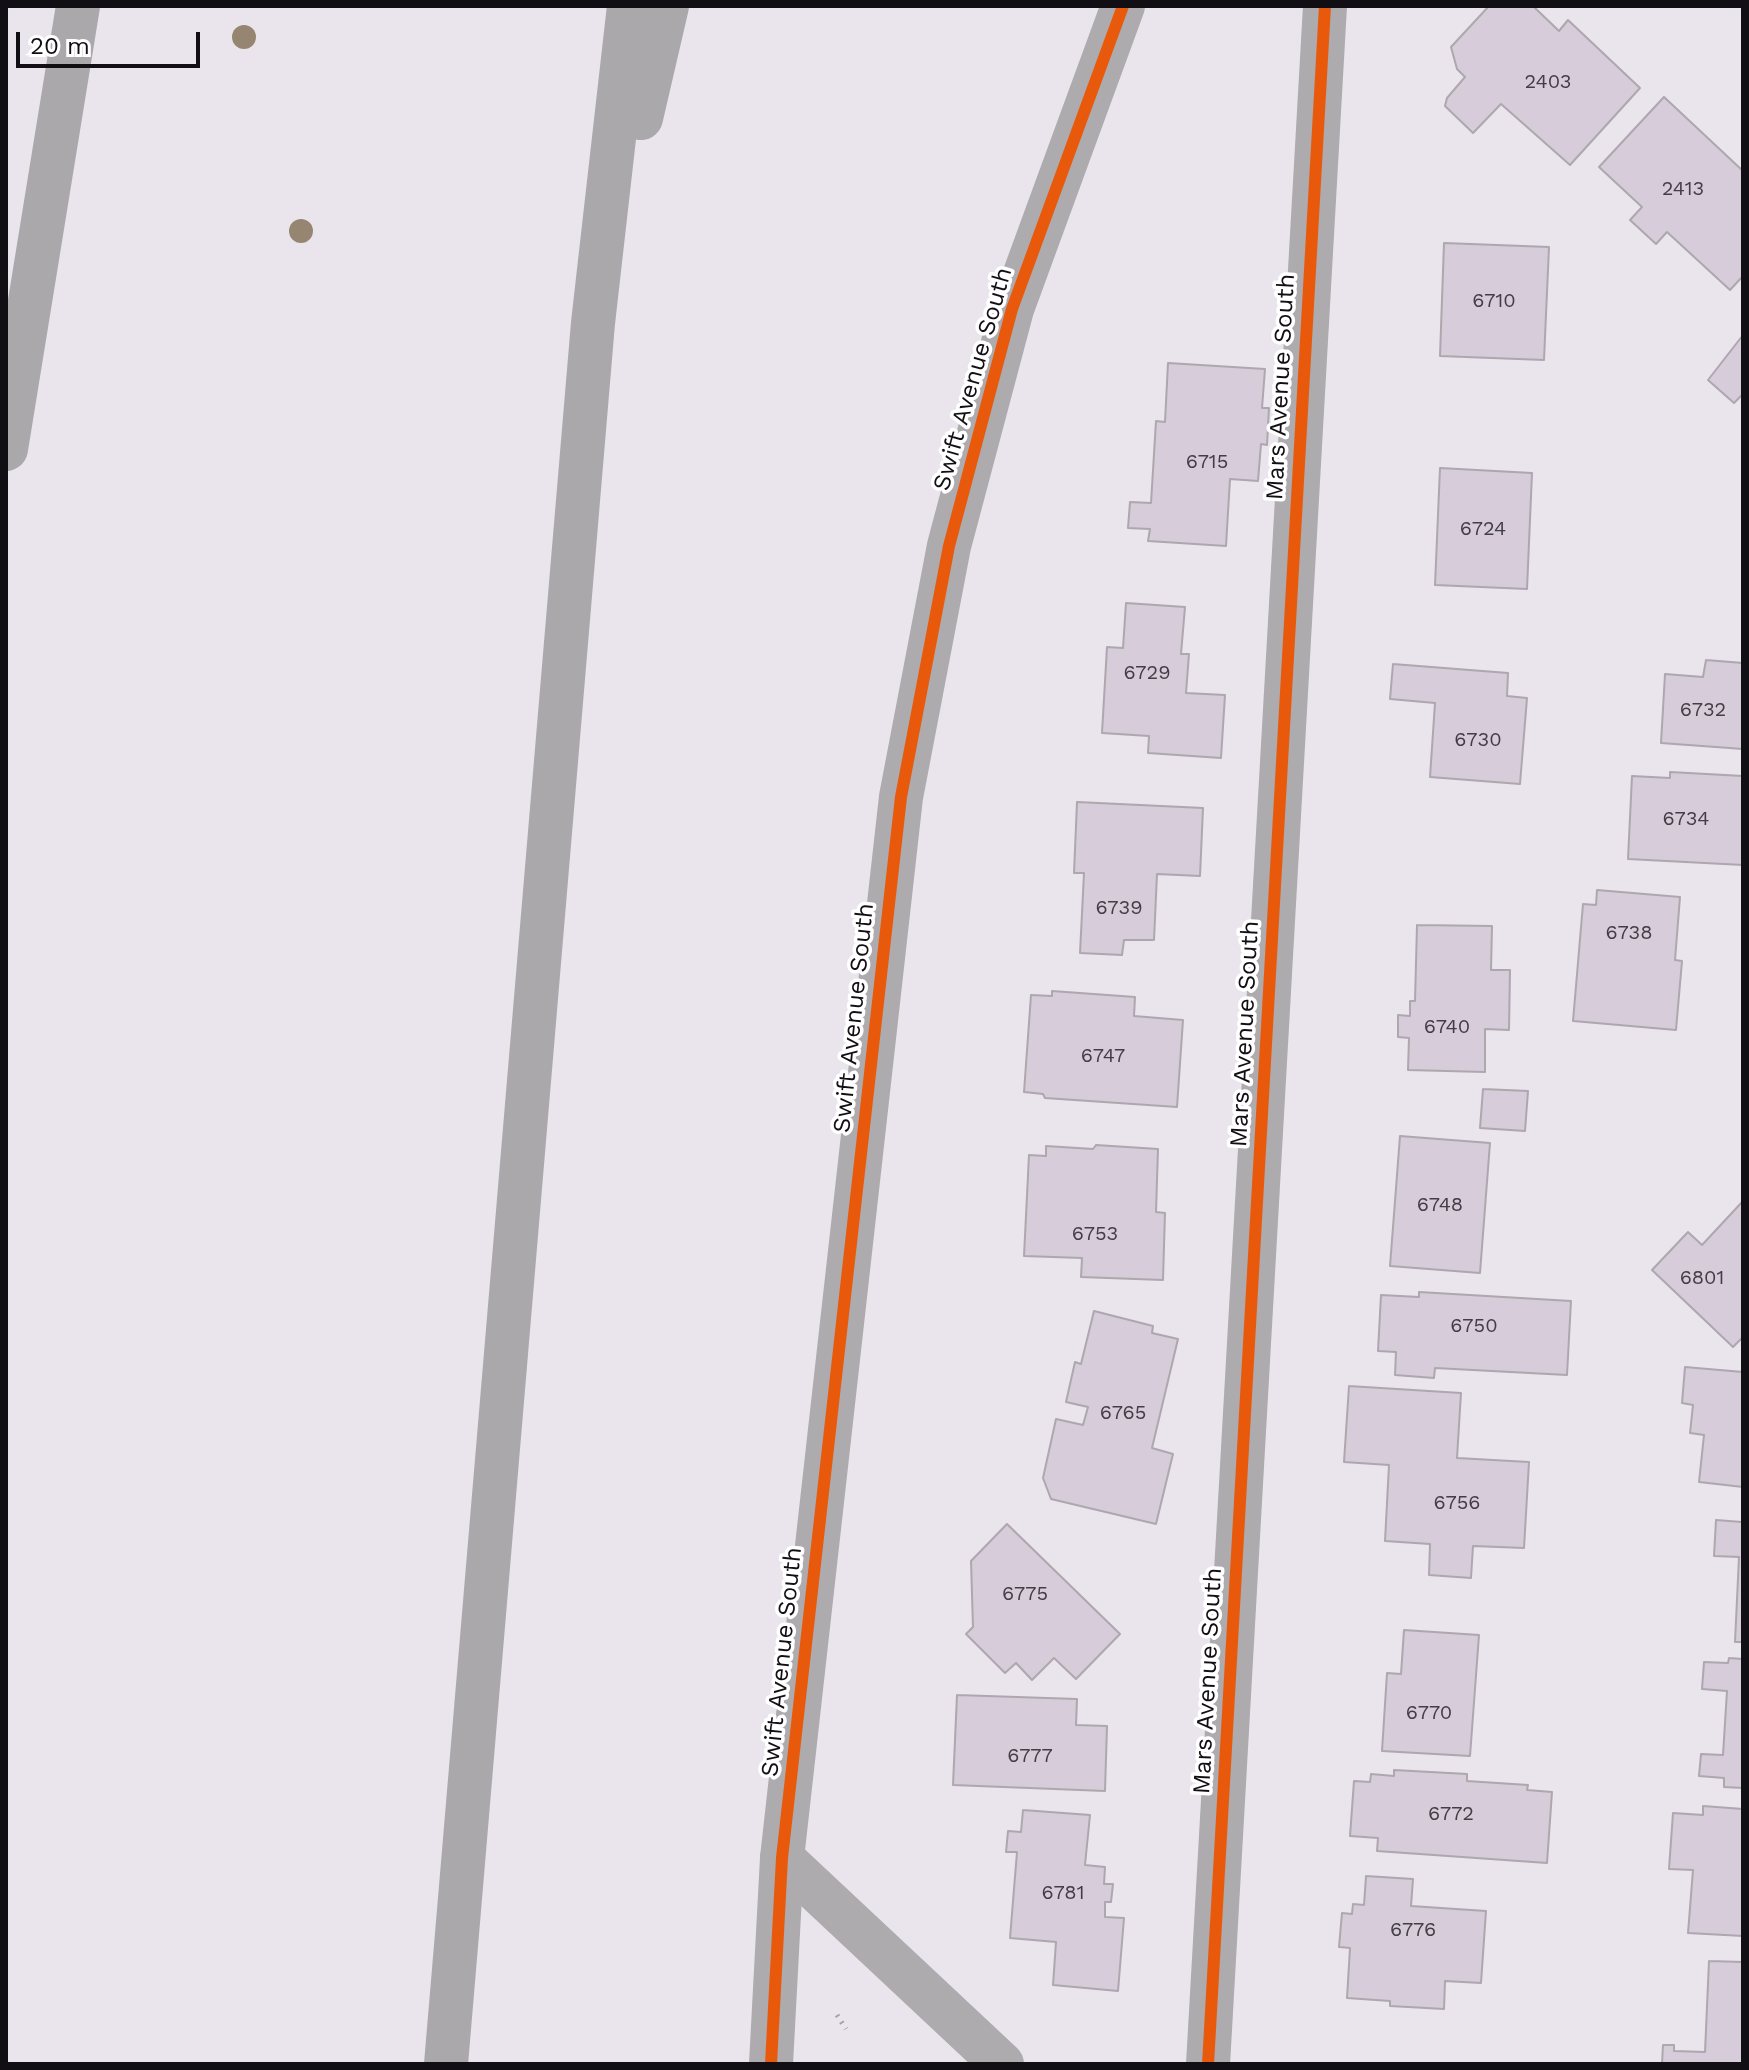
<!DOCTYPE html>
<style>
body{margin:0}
#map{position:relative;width:1749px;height:2070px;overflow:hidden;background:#eae4ec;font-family:"Work Sans",sans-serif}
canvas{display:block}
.frame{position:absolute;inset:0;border:8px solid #120f14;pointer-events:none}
.scale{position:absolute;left:16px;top:32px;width:184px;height:36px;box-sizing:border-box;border:4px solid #120f14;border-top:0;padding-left:10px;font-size:24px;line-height:28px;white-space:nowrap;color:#120f14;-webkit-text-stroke:6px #fff;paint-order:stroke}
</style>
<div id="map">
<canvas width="1749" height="2070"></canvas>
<div class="frame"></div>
<div class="scale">20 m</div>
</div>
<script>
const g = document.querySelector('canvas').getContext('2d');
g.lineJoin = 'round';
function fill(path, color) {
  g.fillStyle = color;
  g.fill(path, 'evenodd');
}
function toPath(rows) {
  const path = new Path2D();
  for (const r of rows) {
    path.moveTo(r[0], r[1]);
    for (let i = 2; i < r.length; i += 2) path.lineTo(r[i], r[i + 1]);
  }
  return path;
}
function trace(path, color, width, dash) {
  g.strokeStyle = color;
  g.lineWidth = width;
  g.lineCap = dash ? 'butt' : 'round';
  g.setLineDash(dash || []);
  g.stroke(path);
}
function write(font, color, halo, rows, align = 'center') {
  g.font = font + ' "Work Sans",sans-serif';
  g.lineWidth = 7;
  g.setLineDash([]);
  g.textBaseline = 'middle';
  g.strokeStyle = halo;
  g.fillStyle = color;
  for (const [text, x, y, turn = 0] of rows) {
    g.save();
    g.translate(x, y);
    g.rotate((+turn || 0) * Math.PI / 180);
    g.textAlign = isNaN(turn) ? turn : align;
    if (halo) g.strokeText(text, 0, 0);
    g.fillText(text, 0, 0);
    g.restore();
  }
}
const building = toPath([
 [1489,6,1533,6,1559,31,1568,20,1640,88,1570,165,1501,104,1473,133,1445,106,1447,98,1465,77,1457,69,1451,47,1489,6],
 [1664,97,1743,171,1743,276,1730,290,1667,232,1656,244,1630,220,1642,207,1599,167,1664,97],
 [1444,243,1549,247,1544,360,1440,356,1444,243],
 [1743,335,1743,394,1734,403,1708,380,1743,335],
 [1168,363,1265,369,1262,408,1269,408,1267,445,1261,444,1258,481,1230,479,1226,546,1148,541,1150,529,1128,528,1130,502,1151,503,1156,421,1165,422,1168,363],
 [1440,468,1532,473,1527,589,1435,585,1440,468],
 [1126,603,1185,607,1181,654,1189,654,1186,693,1225,695,1221,758,1148,753,1149,736,1102,733,1107,647,1123,648,1126,603],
 [1706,660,1743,663,1743,749,1661,743,1665,674,1703,677,1706,660],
 [1393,664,1508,673,1507,696,1527,698,1520,784,1430,777,1435,703,1390,699,1393,664],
 [1670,772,1743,776,1743,865,1628,859,1632,776,1670,778,1670,772],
 [1077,802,1203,808,1200,876,1157,874,1154,940,1124,940,1122,955,1080,953,1084,873,1074,873,1077,802],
 [1597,890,1680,897,1675,960,1682,961,1676,1030,1573,1021,1583,904,1596,905,1597,890],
 [1417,925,1492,926,1491,970,1510,970,1509,1030,1485,1029,1485,1072,1408,1070,1409,1038,1398,1037,1398,1015,1410,1016,1410,1001,1415,1001,1417,925],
 [1052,991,1135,997,1134,1016,1183,1020,1177,1107,1045,1098,1043,1094,1024,1092,1031,995,1052,996,1052,991],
 [1483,1089,1528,1091,1525,1131,1480,1128,1483,1089],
 [1400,1136,1490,1143,1480,1273,1390,1266,1400,1136],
 [1096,1145,1158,1149,1156,1212,1165,1213,1163,1280,1081,1277,1082,1258,1024,1256,1029,1155,1046,1156,1046,1146,1093,1149,1096,1145],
 [1743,1201,1743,1337,1733,1347,1652,1270,1688,1232,1702,1245,1743,1201],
 [1419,1292,1571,1301,1567,1375,1435,1368,1434,1378,1395,1375,1396,1352,1378,1351,1381,1295,1419,1297,1419,1292],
 [1094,1311,1153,1326,1152,1333,1178,1339,1152,1448,1173,1454,1156,1524,1051,1499,1043,1478,1056,1419,1083,1425,1088,1407,1066,1402,1075,1362,1081,1364,1094,1311],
 [1685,1367,1743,1372,1743,1487,1699,1482,1704,1435,1690,1433,1693,1405,1682,1403,1685,1367],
 [1349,1386,1461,1393,1457,1458,1529,1462,1524,1548,1473,1546,1471,1578,1429,1575,1430,1544,1385,1541,1389,1465,1344,1462,1349,1386],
 [1743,1513,1743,1642,1735,1642,1739,1557,1714,1556,1716,1520,1742,1522,1743,1513],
 [1007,1524,1120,1634,1076,1679,1054,1658,1032,1680,1016,1663,1005,1673,966,1634,973,1627,971,1561,1007,1524],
 [1404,1630,1479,1635,1470,1756,1382,1751,1387,1673,1401,1674,1404,1630],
 [1729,1658,1743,1659,1743,1788,1724,1787,1724,1778,1699,1776,1701,1754,1723,1755,1727,1691,1702,1689,1704,1662,1728,1663,1729,1658],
 [957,1695,1077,1699,1076,1725,1107,1726,1105,1791,953,1785,957,1695],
 [1394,1770,1467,1774,1467,1781,1528,1785,1527,1790,1552,1792,1547,1863,1377,1851,1378,1838,1350,1836,1354,1781,1370,1782,1371,1774,1394,1776,1394,1770],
 [1703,1806,1743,1809,1743,1936,1688,1933,1693,1870,1669,1869,1673,1813,1703,1815,1703,1806],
 [1023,1810,1090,1815,1085,1865,1105,1867,1104,1884,1113,1884,1111,1902,1105,1902,1105,1917,1124,1918,1118,1991,1053,1985,1056,1942,1010,1938,1017,1852,1006,1852,1008,1831,1021,1832,1023,1810],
 [1366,1876,1413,1879,1411,1906,1486,1911,1481,1983,1445,1981,1444,2009,1390,2006,1390,2001,1347,1998,1350,1948,1339,1947,1342,1913,1352,1914,1353,1904,1364,1905,1366,1876],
 [1709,1961,1743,1962,1743,2064,1662,2064,1663,2045,1674,2045,1674,2051,1705,2052,1709,1961]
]);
fill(building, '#d6ccda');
trace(building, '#aca8ae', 2);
trace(toPath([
 [837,2015,846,2029]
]), '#a6a3a7', 5, [2, 6]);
trace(toPath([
 [782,1858,1002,2064],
 [1208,2064,1325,6]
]), '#adabae', 44);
trace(toPath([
 [771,2064,782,1858,901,797,949,546,1012,309,1123,6]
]), '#adabae', 44);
trace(toPath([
 [641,118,667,6],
 [6,449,78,6],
 [446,2064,593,323,629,6]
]), '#aba8ac', 44);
trace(toPath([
 [771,2064,782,1858,901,797,949,546,1012,309,1123,6],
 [1208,2064,1325,6]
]), '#e8590c', 12);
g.fillStyle = '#968671';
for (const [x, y] of [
 [244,37],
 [301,231]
]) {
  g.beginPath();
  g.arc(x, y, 12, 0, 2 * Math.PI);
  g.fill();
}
write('20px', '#433e46', null, [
 ["2403",1548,82],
 ["2413",1683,189],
 ["6710",1494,301],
 ["6715",1207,462],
 ["6724",1483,529],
 ["6729",1147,673],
 ["6732",1703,710],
 ["6730",1478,740],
 ["6734",1686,819],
 ["6739",1119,908],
 ["6738",1629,933],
 ["6740",1447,1027],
 ["6747",1103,1056],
 ["6748",1440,1205],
 ["6753",1095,1234],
 ["6801",1702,1278],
 ["6750",1474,1326],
 ["6765",1123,1413],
 ["6756",1457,1503],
 ["6775",1025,1594],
 ["6770",1429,1713],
 ["6777",1030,1756],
 ["6772",1451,1814],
 ["6781",1063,1893],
 ["6776",1413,1930]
]);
write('24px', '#120f14', '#fff', [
 ["Swift Avenue South",973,379,-74],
 ["Mars Avenue South",1281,387,-87],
 ["Swift Avenue South",854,1018,-84],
 ["Mars Avenue South",1245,1034,-87],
 ["Swift Avenue South",782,1662,-84],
 ["Mars Avenue South",1208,1681,-87]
]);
</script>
